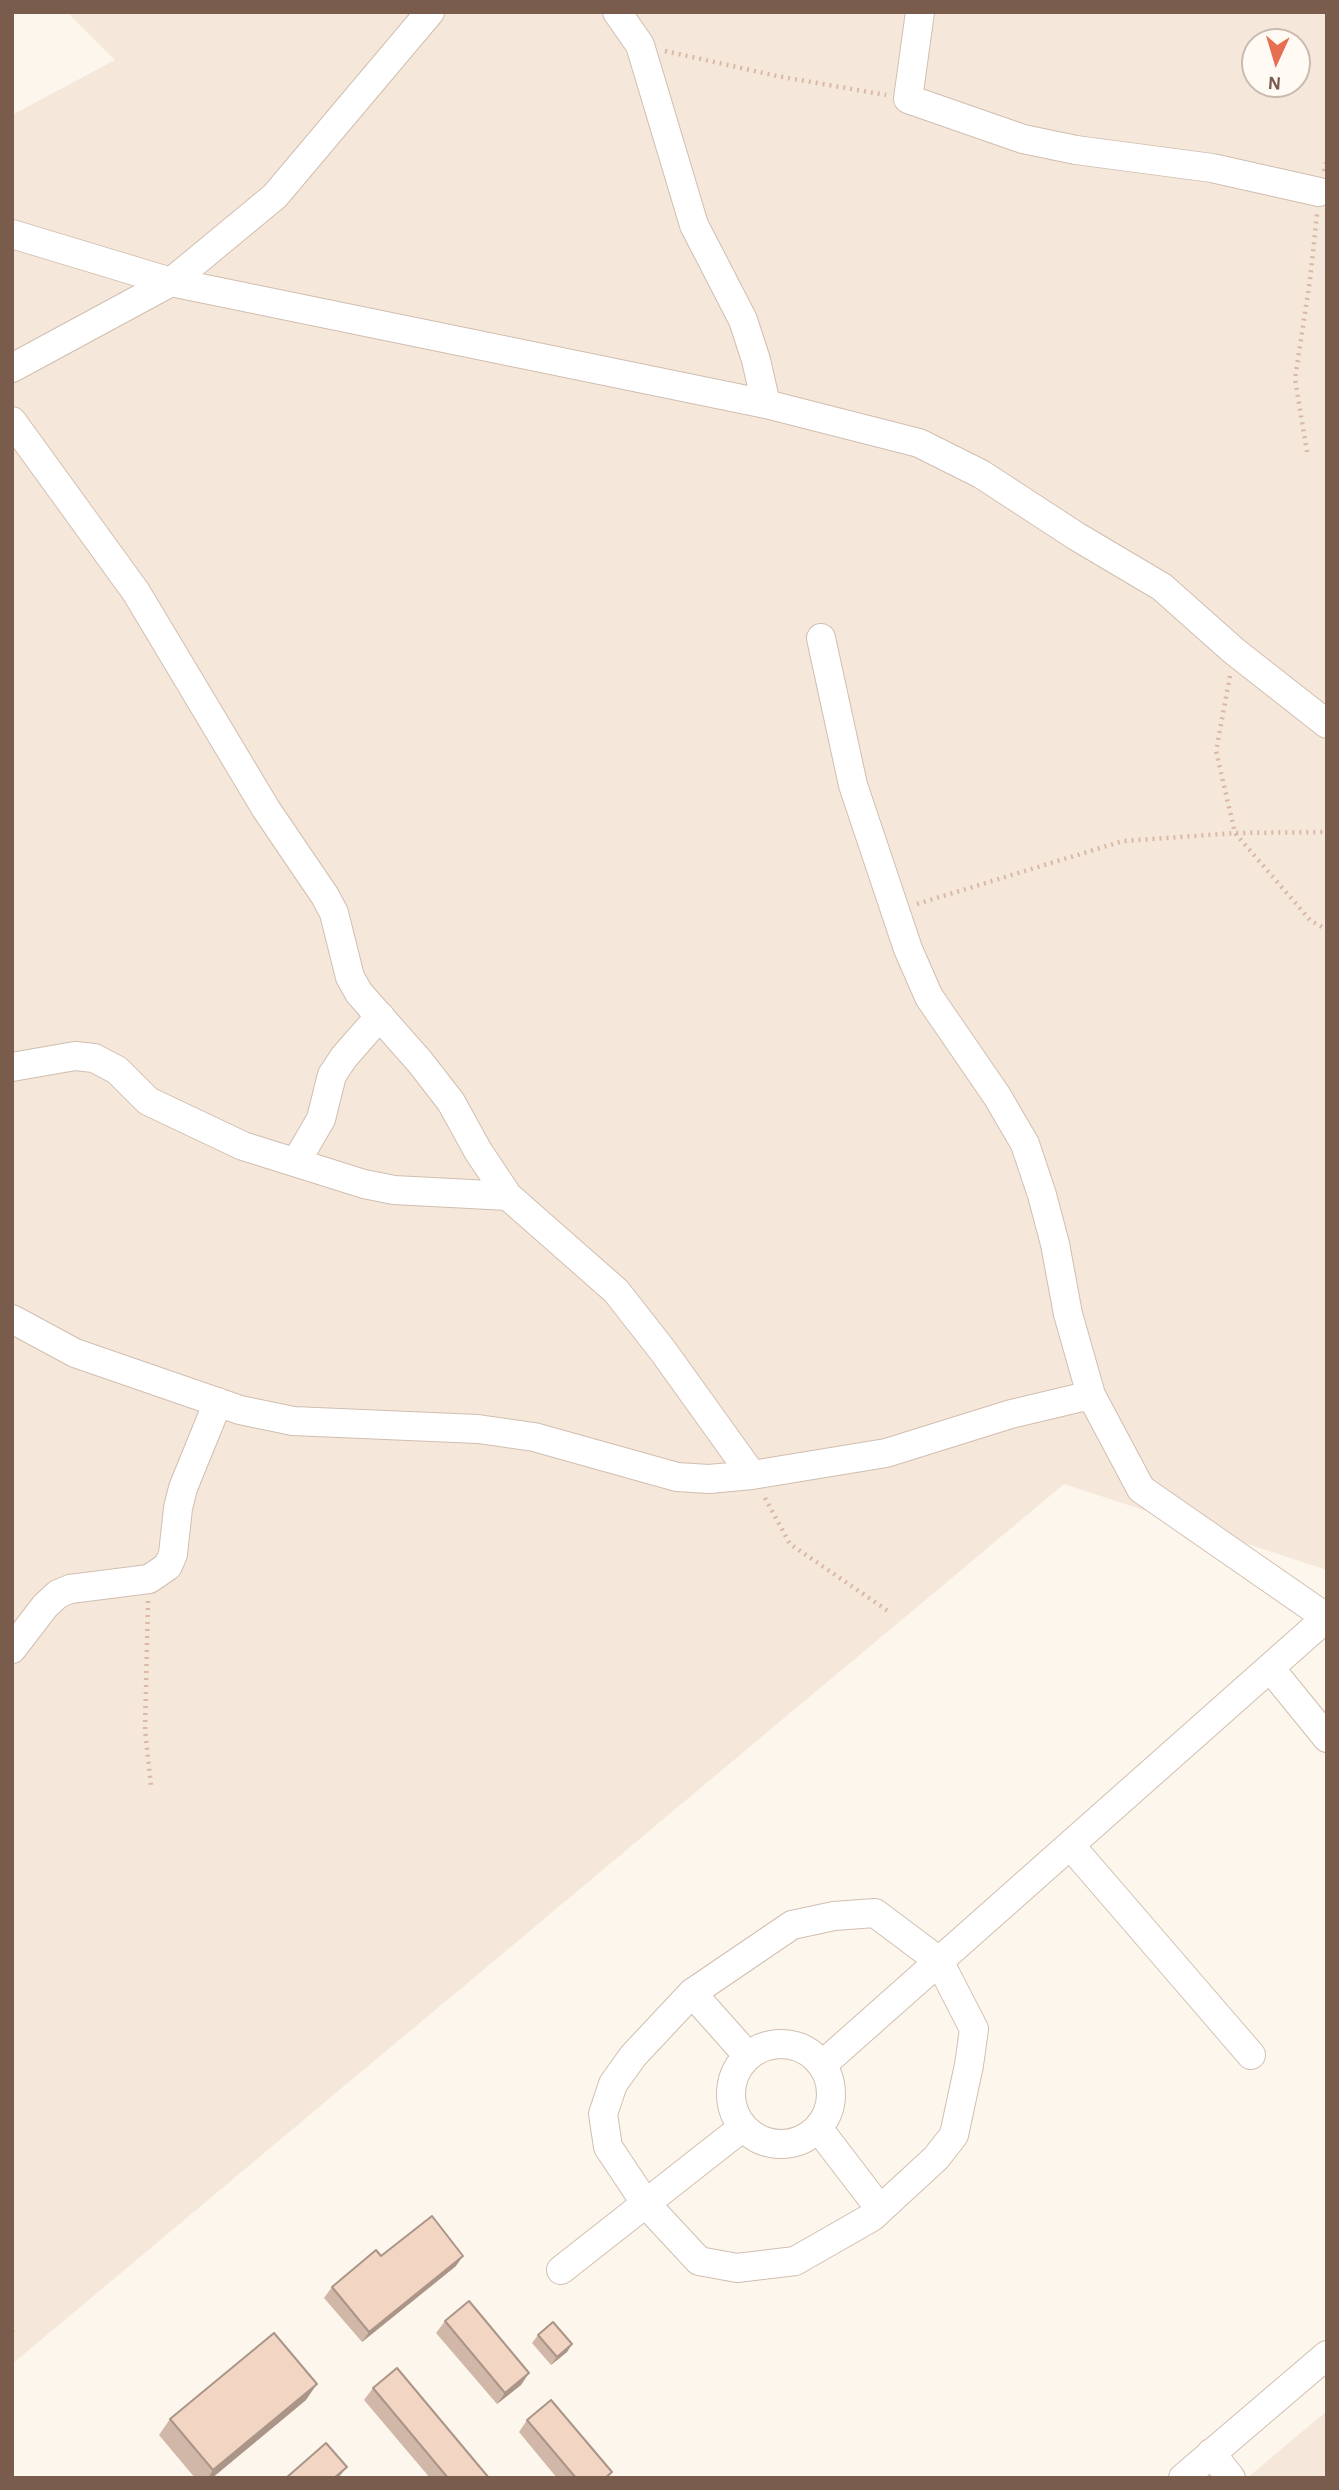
<!DOCTYPE html>
<style>
body{margin:0}
#map{position:relative;width:1339px;height:2490px;overflow:hidden;background:#fdf6ec;font-family:"Alegreya Sans",sans-serif}
canvas{display:block}
.frame{position:absolute;inset:0;border:14px solid #7a5c4d;pointer-events:none}
.north{position:absolute;left:1241px;top:28px;width:70px;height:70px;box-sizing:border-box;background:#fffaf3;border:2px solid #cabbb1;border-radius:50%;rotate:184deg;font-size:19px;font-weight:700;line-height:28px;text-align:center;color:#7a5c4d}
.north::after{content:'';display:block;margin:auto;width:24px;height:32px;background:#e76f51;clip-path:polygon(50% 0,100% 100%,50% 72%,0 100%)}
</style>
<div id="map">
<canvas width="1339" height="2490"></canvas>
<div class="frame"></div>
<div class="north">N</div>
</div>
<script>
const g = document.querySelector('canvas').getContext('2d');
g.lineJoin = 'round';
function fill(path, color) {
  g.fillStyle = color;
  g.fill(path, 'evenodd');
}
function toPath(rows) {
  const path = new Path2D();
  for (const r of rows) {
    if (r.length === 3) {
      path.moveTo(r[0] + r[2], r[1]);
      path.arc(r[0], r[1], r[2], 0, 2 * Math.PI);
      continue;
    }
    path.moveTo(r[0], r[1]);
    for (let i = 2; i < r.length; i += 2) path.lineTo(r[i], r[i + 1]);
  }
  return path;
}
function trace(path, color, width, dash) {
  g.strokeStyle = color;
  g.lineWidth = width;
  g.lineCap = dash ? 'butt' : 'round';
  g.setLineDash(dash || []);
  g.stroke(path);
}
fill(toPath([
 [67,12,1327,12,1327,1570,1064,1484,12,2364,12,115,115,60],
 [1255,42,1297,42,1297,84,1255,84],
 [1327,2411,1327,2478,1247,2478]
]), '#f5e8da');
const minor = toPath([
 [617,12,640,45,694,225,743,320,756,360,766,404],
 [920,12,908,99,1023,139,1076,150,1212,168,1319,192],
 [12,234,171,282,766,404,919,443,981,474,1076,536,1162,587,1234,651,1327,724],
 [12,368,171,282,275,196,430,12],
 [12,421,136,592,266,809,325,896,334,913,350,977,359,993,420,1062,451,1102,478,1151,508,1196,616,1291,663,1351,752,1475],
 [821,638,853,785,908,949,929,997,997,1096,1025,1144,1042,1195,1055,1244,1068,1314,1091,1395,1141,1489,1327,1618],
 [12,1067,75,1056,94,1058,117,1070,148,1101,243,1146,364,1184,394,1190,508,1196],
 [296,1162,321,1119,332,1075,344,1057,380,1016],
 [12,1319,75,1353,240,1410,293,1421,478,1429,534,1437,677,1477,709,1479,752,1475,886,1453,1011,1414,1091,1395],
 [12,1649,45,1606,58,1594,70,1589,149,1579,168,1566,173,1554,178,1508,183,1488,218,1402],
 [1270,1668,1327,1738],
 [1070,1845,1251,2055],
 [875,1913,939,1961,974,2029,969,2065,954,2135,936,2158,872,2217,795,2261,737,2268,699,2261,646,2204,608,2147,603,2114,613,2084,633,2056,692,1993,792,1925,834,1916,875,1913],
 [692,1993,748,2056],
 [781,2094,50],
 [822,2065,1326,1618],
 [818,2128,880,2209],
 [561,2270,743,2127],
 [1211,2453,1231,2478],
 [1183,2478,1327,2355]
]);
trace(minor, '#d1beb0', 30);
trace(toPath([
 [665,51,777,76,886,95],
 [1324,171,1327,160],
 [1307,452,1295,379,1310,280,1317,214],
 [1230,676,1216,751,1235,833,1310,920,1327,930],
 [917,904,1123,841,1235,833,1327,832],
 [765,1498,790,1544,888,1611],
 [148,1601,145,1730,151,1785],
 [12,2331,13,2333]
]), '#d9b8a5', 4.5, [2, 5]);
trace(minor, '#fff', 28);
fill(toPath([
 [381,2256,456,2266,362,2342,324,2298,332,2287],
 [445,2321,521,2385,497,2404,436,2333],
 [538,2335,572,2344,567,2352,551,2365,532,2343],
 [373,2388,489,2478,430,2478,364,2400],
 [306,2400,212,2478,195,2478,159,2435,170,2419],
 [527,2420,612,2472,608,2478,557,2478,519,2432]
]), '#d1b7a8');
fill(toPath([
 [463,2256,456,2266,362,2342,369,2332],
 [572,2344,567,2352,551,2365,557,2357],
 [529,2373,521,2385,497,2404,505,2393],
 [317,2384,306,2400,212,2478,208,2478,213,2470],
 [347,2467,338,2478,334,2478]
]), '#aa9588');
const building = toPath([
 [432,2216,463,2256,369,2332,332,2287,376,2250,381,2256,432,2216],
 [469,2301,529,2373,505,2393,445,2321,469,2301],
 [553,2322,572,2344,557,2357,538,2335,553,2322],
 [274,2333,317,2384,213,2470,170,2419,274,2333],
 [397,2368,489,2478,448,2478,373,2388,397,2368],
 [551,2400,612,2472,605,2478,576,2478,527,2420,551,2400],
 [326,2443,347,2467,334,2478,286,2478,326,2443]
]);
fill(building, '#f3d5c3');
trace(building, '#aa9588', 2);
</script>
